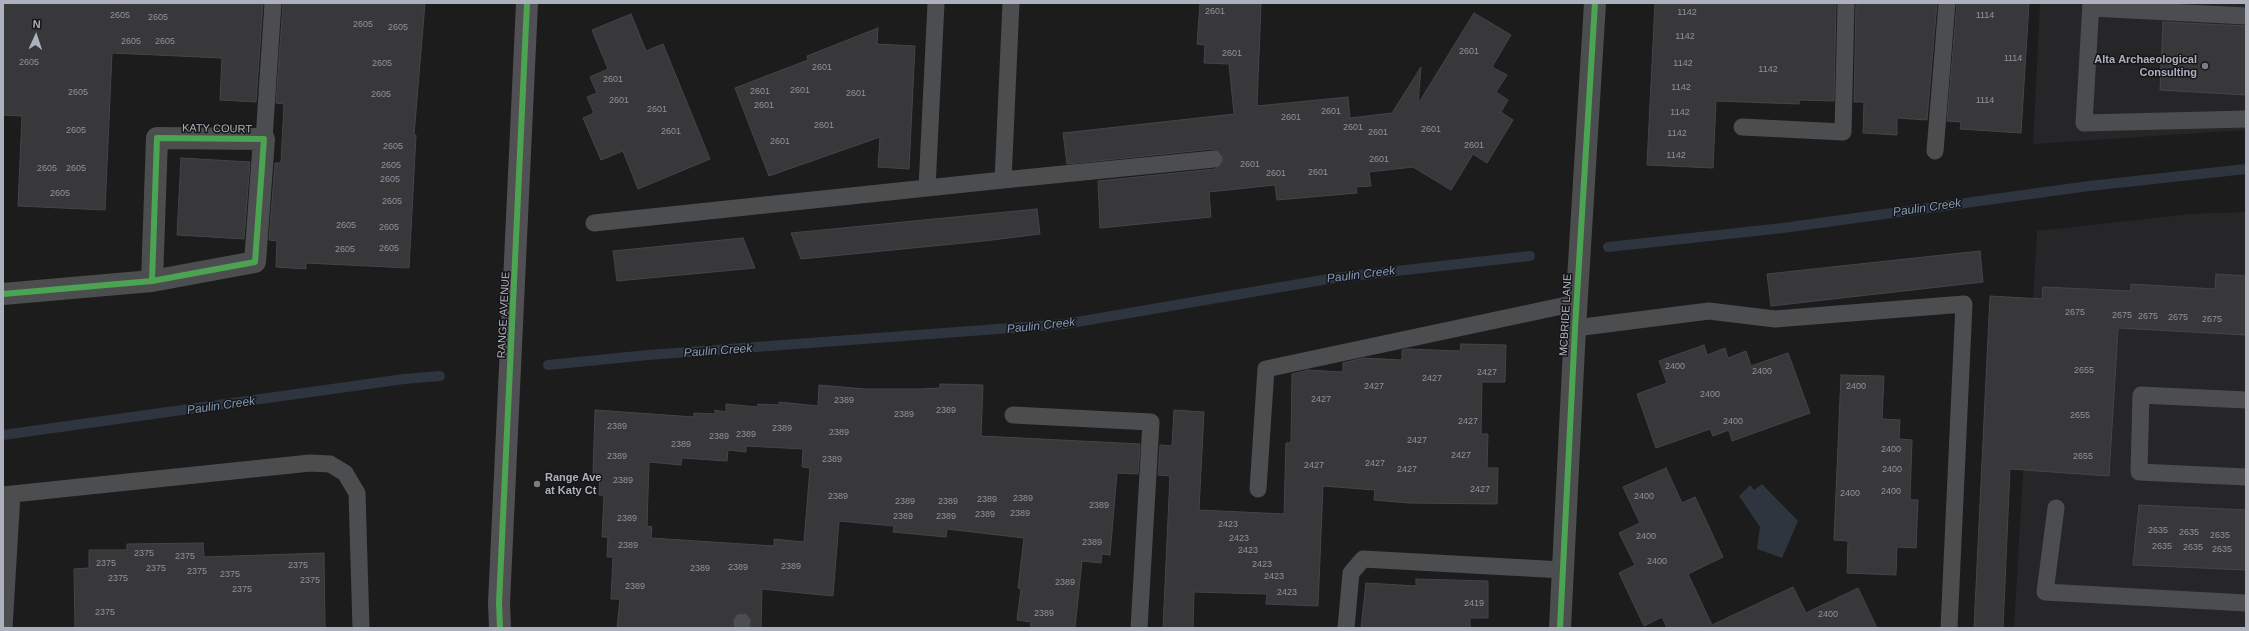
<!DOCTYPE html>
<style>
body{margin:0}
#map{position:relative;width:2249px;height:631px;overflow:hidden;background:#1c1c1c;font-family:Arial,sans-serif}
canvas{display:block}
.frame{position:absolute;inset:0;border:4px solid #adb1bd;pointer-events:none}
.north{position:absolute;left:16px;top:16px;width:40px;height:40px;-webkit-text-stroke:3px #161618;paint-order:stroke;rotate:3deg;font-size:11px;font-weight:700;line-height:16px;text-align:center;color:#adb1bd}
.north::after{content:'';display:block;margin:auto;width:14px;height:18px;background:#adb1bd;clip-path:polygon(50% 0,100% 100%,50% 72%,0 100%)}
</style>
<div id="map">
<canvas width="2249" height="631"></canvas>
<div class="frame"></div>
<div class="north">N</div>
</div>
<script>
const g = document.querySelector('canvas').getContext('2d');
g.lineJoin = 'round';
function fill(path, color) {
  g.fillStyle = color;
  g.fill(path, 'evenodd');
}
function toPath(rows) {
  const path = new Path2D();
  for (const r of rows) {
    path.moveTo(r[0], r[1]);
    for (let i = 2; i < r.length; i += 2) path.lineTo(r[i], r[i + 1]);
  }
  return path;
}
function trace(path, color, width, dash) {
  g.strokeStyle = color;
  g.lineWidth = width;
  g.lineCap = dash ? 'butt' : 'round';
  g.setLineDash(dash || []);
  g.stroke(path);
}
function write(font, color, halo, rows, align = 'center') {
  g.font = font + ' Arial,sans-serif';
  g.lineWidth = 3;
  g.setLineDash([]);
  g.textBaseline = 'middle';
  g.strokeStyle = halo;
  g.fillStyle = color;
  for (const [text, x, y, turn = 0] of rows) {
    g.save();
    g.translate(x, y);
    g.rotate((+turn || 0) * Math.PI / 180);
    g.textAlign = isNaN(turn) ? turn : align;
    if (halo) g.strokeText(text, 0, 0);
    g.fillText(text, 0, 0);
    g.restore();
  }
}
fill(toPath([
 [2040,3,2246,3,2246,130,2033,144],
 [2246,212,2246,628,2014,628,2037,231,2190,214]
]), '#262628');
fill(toPath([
 [1762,484,1798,521,1782,558,1757,549,1760,527,1739,496,1750,485,1754,490]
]), '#2e353f');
trace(toPath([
 [1608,247,1783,228,2089,186,2246,169],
 [548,365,648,355,1065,324,1334,278,1530,256],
 [3,435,404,379,440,376]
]), '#2e353f', 10);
const building = toPath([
 [3,3,263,3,256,102,220,100,222,58,112,53,105,210,18,206,22,116,3,115,3,3],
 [283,3,425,3,414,135,416,135,409,268,306,263,306,269,276,267,277,241,269,240,275,163,281,163,284,104,276,103,283,3],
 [1200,3,1261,3,1257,106,1348,97,1350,118,1392,113,1421,67,1418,104,1474,13,1511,35,1492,67,1507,75,1496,92,1508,100,1501,112,1513,120,1487,163,1473,154,1451,190,1413,167,1369,172,1371,186,1356,187,1357,193,1277,200,1275,185,1209,192,1211,217,1100,228,1098,181,1215,169,1223,163,1222,153,1213,149,1067,164,1063,133,1234,114,1229,64,1204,63,1205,45,1197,44,1200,3],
 [1655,3,1836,3,1834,101,1799,100,1799,104,1716,101,1713,168,1647,165,1655,3],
 [1856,3,1937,3,1927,120,1897,118,1897,135,1863,133,1864,102,1854,102,1856,3],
 [1957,3,2029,3,2021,133,1960,129,1961,122,1947,121,1957,3],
 [631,14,646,51,663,44,710,159,638,189,623,151,601,160,583,118,594,113,587,97,597,93,590,77,608,69,592,30,631,14],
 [2163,22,2246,26,2246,95,2160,90,2163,22],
 [878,28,877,44,915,46,909,169,878,167,880,137,769,176,735,88,808,60,807,56,878,28],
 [181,158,250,162,244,239,177,235,181,158],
 [1037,209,1040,234,984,241,801,259,791,233,1037,209],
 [743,238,755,268,617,281,613,251,743,238],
 [1980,251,1983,282,1771,306,1767,274,1980,251],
 [2216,274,2246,276,2246,335,2118,328,2109,476,2010,469,2003,628,1974,628,1990,296,2042,299,2043,287,2131,291,2131,284,2215,289,2216,274],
 [1461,344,1506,345,1505,382,1482,382,1481,434,1488,434,1487,468,1498,468,1497,504,1409,503,1374,500,1375,490,1323,486,1318,606,1266,604,1267,594,1194,592,1193,628,1163,628,1170,476,1158,475,1160,445,1172,446,1174,410,1204,412,1199,510,1284,514,1286,443,1291,443,1292,374,1308,370,1343,372,1343,363,1363,358,1402,360,1402,350,1407,349,1460,351,1461,344],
 [1704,345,1707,355,1725,348,1728,358,1746,351,1751,366,1788,353,1810,413,1732,441,1729,430,1713,436,1710,429,1656,448,1637,394,1667,383,1659,361,1704,345],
 [1841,375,1884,376,1882,419,1900,420,1899,439,1912,440,1910,500,1918,500,1916,548,1897,547,1896,575,1847,573,1848,541,1834,540,1841,375],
 [940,384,983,385,981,436,1140,444,1138,474,1117,473,1110,555,1102,554,1101,563,1082,561,1075,628,1030,628,1031,622,1017,620,1021,589,1018,588,1024,538,947,529,946,537,893,532,894,526,839,521,833,596,762,589,761,628,752,628,750,617,742,612,734,617,732,628,617,628,620,599,611,599,613,557,607,557,608,537,602,537,604,495,599,495,600,475,593,475,595,410,694,417,694,413,715,414,715,410,726,412,726,404,757,407,758,404,779,405,779,402,818,406,819,385,866,389,921,389,940,388,940,384],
 [746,446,803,449,802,467,810,468,804,542,774,539,774,546,651,538,652,527,647,526,649,462,681,465,682,458,727,461,728,450,746,452,746,446],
 [1666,468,1682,503,1695,497,1723,557,1688,574,1712,625,1793,587,1806,613,1858,588,1877,628,1667,628,1662,617,1644,626,1619,573,1635,565,1619,533,1640,523,1623,487,1666,468],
 [2139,505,2246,510,2246,570,2133,565,2139,505],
 [203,543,204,557,324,553,325,628,75,628,74,569,89,568,89,550,127,550,127,544,203,543],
 [1416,579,1488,581,1488,618,1470,618,1470,628,1361,628,1366,583,1416,586,1416,579]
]);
fill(building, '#38383a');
trace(building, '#444548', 1);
trace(toPath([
 [1011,3,1003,180,1214,159],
 [2091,3,2084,123,2246,119],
 [2091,8,2246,16],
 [1742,127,1843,132,1846,3],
 [264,139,273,3],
 [1935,151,1947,3],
 [927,188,936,3],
 [594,223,1003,180],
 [1575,328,1709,311,1775,319,1964,304,1949,628],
 [2246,400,2141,395,2139,472,2246,477],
 [1013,415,1151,422,1139,628],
 [1258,489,1266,369,1576,303],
 [3,495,310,463,330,464,345,473,357,493,361,628],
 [2056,508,2045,592,2246,603],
 [4,628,12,494],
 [742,628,742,622],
 [1346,628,1351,573,1363,559,1563,570]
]), '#4c4d4f', 17);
trace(toPath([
 [3,294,152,281,255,262,264,139,157,138,152,281],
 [1560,628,1575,328,1595,3]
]), '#4c4d4f', 22);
trace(toPath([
 [500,628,499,603,527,3]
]), '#505054', 22);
trace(toPath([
 [3,294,152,281,255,262,264,139,157,138,152,281],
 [500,628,499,603,527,3],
 [1560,628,1575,328,1595,3]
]), '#4ca352', 6);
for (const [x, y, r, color] of [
 [2205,66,4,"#7a7d85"],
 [537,484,4,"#7a7d85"]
]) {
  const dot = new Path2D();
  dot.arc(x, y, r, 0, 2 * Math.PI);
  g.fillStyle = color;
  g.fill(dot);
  trace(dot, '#161618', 1.5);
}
write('9px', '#90939c', null, [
 ["2601",1215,12],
 ["1142",1687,13],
 ["2605",120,16],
 ["1114",1985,16],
 ["2605",158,18],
 ["2605",363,25],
 ["2605",398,28],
 ["1142",1685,37],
 ["2605",131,42],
 ["2605",165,42],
 ["2601",1469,52],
 ["2601",1232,54],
 ["1114",2013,59],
 ["2605",29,63],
 ["2605",382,64],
 ["1142",1683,64],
 ["2601",822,68],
 ["1142",1768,70],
 ["2601",613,80],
 ["1142",1681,88],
 ["2601",800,91],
 ["2601",760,92],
 ["2605",78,93],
 ["2601",856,94],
 ["2605",381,95],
 ["2601",619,101],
 ["1114",1985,101],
 ["2601",764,106],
 ["2601",657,110],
 ["2601",1331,112],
 ["1142",1680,113],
 ["2601",1291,118],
 ["2601",824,126],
 ["2601",1353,128],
 ["2601",1431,130],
 ["2605",76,131],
 ["2601",671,132],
 ["2601",1378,133],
 ["1142",1677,134],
 ["2601",780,142],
 ["2601",1474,146],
 ["2605",393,147],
 ["1142",1676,156],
 ["2601",1379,160],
 ["2601",1250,165],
 ["2605",391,166],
 ["2605",47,169],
 ["2605",76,169],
 ["2601",1318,173],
 ["2601",1276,174],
 ["2605",390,180],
 ["2605",60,194],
 ["2605",392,202],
 ["2605",346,226],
 ["2605",389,228],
 ["2605",389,249],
 ["2605",345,250],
 ["2675",2075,313],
 ["2675",2122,316],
 ["2675",2148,317],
 ["2675",2178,318],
 ["2675",2212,320],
 ["2400",1675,367],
 ["2655",2084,371],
 ["2400",1762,372],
 ["2427",1487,373],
 ["2427",1432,379],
 ["2427",1374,387],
 ["2400",1856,387],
 ["2400",1710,395],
 ["2427",1321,400],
 ["2389",844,401],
 ["2389",946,411],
 ["2389",904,415],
 ["2655",2080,416],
 ["2427",1468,422],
 ["2400",1733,422],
 ["2389",617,427],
 ["2389",782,429],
 ["2389",839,433],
 ["2389",746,435],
 ["2389",719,437],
 ["2427",1417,441],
 ["2389",681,445],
 ["2400",1891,450],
 ["2427",1461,456],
 ["2389",617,457],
 ["2655",2083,457],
 ["2389",832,460],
 ["2427",1375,464],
 ["2427",1314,466],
 ["2427",1407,470],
 ["2400",1892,470],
 ["2389",623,481],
 ["2427",1480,490],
 ["2400",1891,492],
 ["2400",1850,494],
 ["2389",838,497],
 ["2400",1644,497],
 ["2389",1023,499],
 ["2389",987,500],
 ["2389",905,502],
 ["2389",948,502],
 ["2389",1099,506],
 ["2389",1020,514],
 ["2389",985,515],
 ["2389",903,517],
 ["2389",946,517],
 ["2389",627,519],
 ["2423",1228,525],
 ["2635",2158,531],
 ["2635",2189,533],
 ["2635",2220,536],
 ["2400",1646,537],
 ["2423",1239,539],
 ["2389",1092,543],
 ["2389",628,546],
 ["2635",2162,547],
 ["2635",2193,548],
 ["2635",2222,550],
 ["2423",1248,551],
 ["2375",144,554],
 ["2375",185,557],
 ["2400",1657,562],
 ["2375",106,564],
 ["2423",1262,565],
 ["2375",298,566],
 ["2389",791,567],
 ["2389",738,568],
 ["2375",156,569],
 ["2389",700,569],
 ["2375",197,572],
 ["2375",230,575],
 ["2423",1274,577],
 ["2375",118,579],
 ["2375",310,581],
 ["2389",1065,583],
 ["2389",635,587],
 ["2375",242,590],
 ["2423",1287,593],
 ["2419",1474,604],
 ["2375",105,613],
 ["2389",1044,614],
 ["2400",1828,615]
]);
write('bold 11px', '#adb1bd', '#161618', [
 ["Alta Archaeological",2197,60],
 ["Consulting",2197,73],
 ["Range Ave",545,478,"left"],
 ["at Katy Ct",545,491,"left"]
], 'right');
write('11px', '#adb1bd', '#161618', [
 ["KATY COURT",217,129,1],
 ["RANGE AVENUE",504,315,-87],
 ["MCBRIDE LANE",1566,315,-87]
]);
write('italic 12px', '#859bb7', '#161618', [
 ["Paulin Creek",1927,208,-8],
 ["Paulin Creek",1361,275,-7],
 ["Paulin Creek",1041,326,-6],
 ["Paulin Creek",718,351,-4],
 ["Paulin Creek",221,406,-8]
]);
</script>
